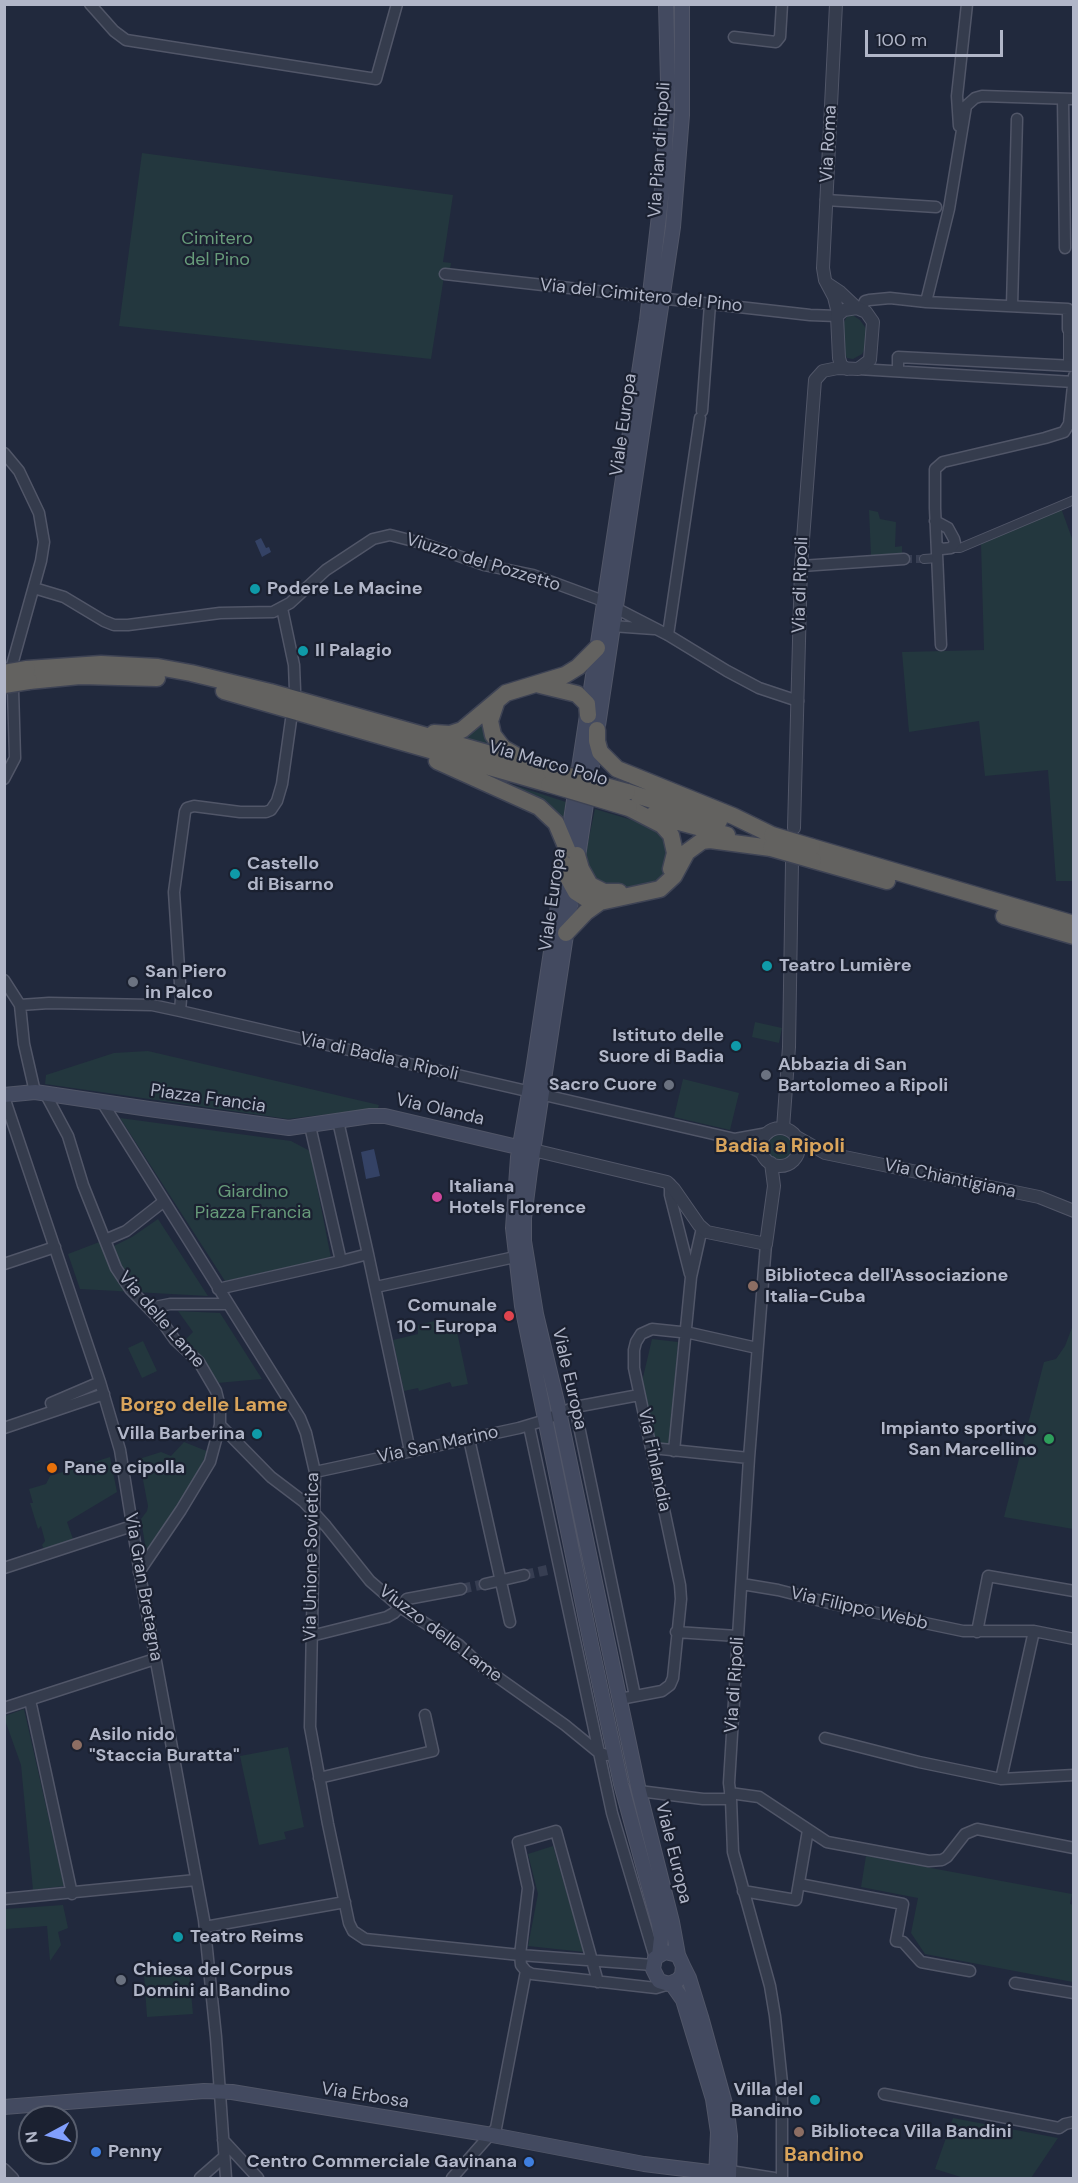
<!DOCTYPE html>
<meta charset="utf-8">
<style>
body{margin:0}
#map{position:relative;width:1078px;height:2183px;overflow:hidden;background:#21293d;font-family:"DM Sans",sans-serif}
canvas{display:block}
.frame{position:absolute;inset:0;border:6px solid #b1b6c8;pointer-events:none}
.north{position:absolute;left:18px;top:2105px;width:60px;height:60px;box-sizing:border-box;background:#1b2131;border:2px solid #575d6d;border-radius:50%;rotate:263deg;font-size:16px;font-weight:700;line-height:24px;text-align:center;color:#b1b6c8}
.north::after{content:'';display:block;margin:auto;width:21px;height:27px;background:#819ffd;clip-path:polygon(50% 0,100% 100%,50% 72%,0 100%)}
.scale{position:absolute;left:865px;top:30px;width:138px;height:27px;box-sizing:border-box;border:3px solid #b1b6c8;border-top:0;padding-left:8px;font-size:18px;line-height:21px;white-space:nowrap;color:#b1b6c8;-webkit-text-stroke:4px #1b2131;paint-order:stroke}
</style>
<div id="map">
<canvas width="1078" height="2183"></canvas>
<div class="frame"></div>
<div class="north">N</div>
<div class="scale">100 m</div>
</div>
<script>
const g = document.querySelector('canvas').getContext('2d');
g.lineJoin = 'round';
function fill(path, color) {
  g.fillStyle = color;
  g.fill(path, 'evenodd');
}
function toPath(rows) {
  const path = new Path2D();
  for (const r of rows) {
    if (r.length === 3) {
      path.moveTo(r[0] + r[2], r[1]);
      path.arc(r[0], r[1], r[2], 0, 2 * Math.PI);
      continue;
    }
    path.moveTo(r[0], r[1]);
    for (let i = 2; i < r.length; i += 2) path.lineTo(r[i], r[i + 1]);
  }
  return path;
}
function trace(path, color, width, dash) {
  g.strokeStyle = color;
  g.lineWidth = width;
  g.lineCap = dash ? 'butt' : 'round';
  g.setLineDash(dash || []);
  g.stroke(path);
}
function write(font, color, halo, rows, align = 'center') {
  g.font = font + ' "DM Sans",sans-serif';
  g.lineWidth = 4.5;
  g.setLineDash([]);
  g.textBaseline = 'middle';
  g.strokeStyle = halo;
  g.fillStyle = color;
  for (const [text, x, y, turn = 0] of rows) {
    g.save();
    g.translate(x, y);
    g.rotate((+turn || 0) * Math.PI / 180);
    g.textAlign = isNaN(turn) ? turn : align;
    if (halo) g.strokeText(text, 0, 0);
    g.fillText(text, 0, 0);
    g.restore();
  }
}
fill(toPath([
 [142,153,453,195,443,262,451,263,450,270,445,270,431,359,119,326],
 [851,314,860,320,867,330,865,349,862,354,853,359,847,358,843,351,844,322,847,316],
 [1061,508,1074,544,1073,881,1056,881,1048,770,985,776,979,721,909,732,902,652,984,650,981,544],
 [869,510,878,512,880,519,896,522,895,547,902,546,902,555,871,556],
 [485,717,495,747,455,738],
 [483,775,566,802,562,825],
 [595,809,659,828,671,843,665,874,652,883,613,889,595,882,586,866,585,856],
 [755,1022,782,1028,779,1043,752,1037],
 [148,1051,379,1105,378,1108,288,1119,45,1084,46,1075,114,1053],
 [683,1079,739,1093,730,1130,674,1117],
 [120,1118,291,1141,310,1151,331,1258,225,1281],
 [780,1147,12],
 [158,1219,208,1296,80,1289,68,1254,102,1241,105,1248,114,1246,132,1237],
 [178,1311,220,1313,262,1379,217,1383,185,1340,193,1332],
 [443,1319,445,1321,448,1329,456,1327,468,1384,452,1387,450,1382,419,1391,418,1388,404,1391,393,1340,418,1334,418,1325],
 [1073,1325,1073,1529,1004,1517,1044,1362,1056,1359,1065,1346],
 [652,1339,678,1342,669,1446,654,1445,641,1386],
 [143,1341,157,1371,142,1378,128,1348],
 [184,1442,209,1452,147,1557,141,1519,147,1511,148,1506,139,1459,161,1452,171,1456],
 [110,1457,117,1492,67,1522,73,1539,44,1549,42,1545,45,1541,41,1526,38,1529,30,1503,33,1503,29,1489,46,1484,50,1476],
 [24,1709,64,1886,33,1890,21,1765,5,1720,5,1716],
 [288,1747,304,1827,284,1832,286,1839,259,1845,240,1756],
 [553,1846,583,1949,584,1952,528,1946,538,1894,528,1854],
 [866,1856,1072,1894,1070,1904,1074,1905,1073,1982,925,1954,911,1933,918,1898,861,1887],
 [63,1905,68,1928,58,1932,61,1945,50,1961,47,1926,5,1929,5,1909],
 [189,1971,193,2014,147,2017,144,1974],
 [953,2118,1058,2138,1031,2178,964,2178,935,2169]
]), '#23373e');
fill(toPath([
 [261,538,266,548,269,547,271,552,262,557,255,541],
 [374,1149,380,1176,366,1179,361,1152]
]), '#344265');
trace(toPath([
 [904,559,924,559]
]), '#373e52', 8, [8, 4]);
trace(toPath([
 [524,1575,547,1570],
 [461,1589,485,1584]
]), '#373e52', 10, [10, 5]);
const pedestrian = toPath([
 [1068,329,1068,366],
 [951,548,960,548,1074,500],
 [924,559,938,558]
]);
const minor = toPath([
 [90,4,114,31,126,40,376,79,397,4],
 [734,37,776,42,780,37,782,4],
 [1063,99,1065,248],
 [959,126,957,96,967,4],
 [826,200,936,207],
 [445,274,810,315,837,316],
 [926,302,949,209,966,106,975,98,982,96,1074,99],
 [1012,306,1017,119],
 [861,309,865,301,869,300,890,298,926,302,1068,309,1068,329,1074,330],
 [858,369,1074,382],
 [898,371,898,357,1074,366],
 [702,411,710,304],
 [4,453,19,471,39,513,44,542,41,561,12,665],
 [935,521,948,528,954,539,955,543,951,548,942,549,937,546],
 [801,566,904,559],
 [34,588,64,597,104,621,114,625,128,625,220,613,273,612,290,603,326,570,373,539,390,535,425,544,484,565,533,575,598,599,668,635,727,671,759,688,798,701],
 [282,608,294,665,295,690],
 [612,626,654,629],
 [668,635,700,418],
 [941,645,935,508,935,469,943,462,1045,438,1064,432,1069,424,1074,376],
 [4,779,15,758,13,689],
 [4,980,20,1005,24,1044,35,1092],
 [20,1005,49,1003,152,1005,180,1011,735,1139,763,1154],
 [180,1011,181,999,174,892,185,812,187,808,194,806,240,812,266,812,271,810,277,801,282,784,291,720],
 [45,1093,68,1136,83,1185,116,1268,130,1289,163,1323,175,1340,199,1362,216,1391,220,1407,220,1425,210,1462,181,1510,139,1572],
 [4,1097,100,1382,120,1450,142,1586,204,1920,216,2037,226,2178],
 [102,1102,300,1418,306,1433,315,1472,310,1727,328,1824,349,1923,353,1931,365,1939,520,1955,653,1965],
 [310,1126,341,1261,368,1254,338,1121],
 [735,1139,768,1133],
 [670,1184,670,1195,690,1274],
 [105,1240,126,1231,163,1202],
 [766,1244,749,1458,729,1783,731,1799,733,1852,770,1986,775,2016,782,2083,782,2178],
 [368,1254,410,1451],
 [4,1264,55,1247],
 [376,1287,515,1257],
 [218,1289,341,1261],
 [150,1308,170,1304,227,1304],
 [575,1407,635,1696],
 [54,1411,51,1403,100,1382],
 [220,1425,271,1477,304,1502,326,1526,370,1581,400,1607,459,1645,479,1664,565,1725,598,1752,606,1755,615,1753],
 [529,1426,612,1813,655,1958],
 [4,1428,104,1394],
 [469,1439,510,1622],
 [652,1448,749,1458],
 [674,1451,691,1277,702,1228],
 [315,1472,519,1428,539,1422,575,1407,639,1395],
 [4,1568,132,1526],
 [485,1584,524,1575],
 [742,1584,778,1590,829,1603,963,1631,1034,1631,1074,1639],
 [676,1632,737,1636],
 [977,1632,988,1576,1074,1591],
 [311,1636,387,1617,394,1613,407,1599,461,1589],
 [620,1699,662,1691,670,1685,673,1678,681,1599,680,1585,634,1368,634,1350,636,1342,641,1334,652,1329,690,1333,757,1348],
 [30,1700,72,1894],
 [4,1708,155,1659],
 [825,1738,919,1762,1001,1779,1074,1775],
 [319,1778,433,1751,425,1715],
 [1001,1779,1034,1631],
 [639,1791,703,1799,731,1799],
 [730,1793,759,1797,827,1842,929,1861,942,1860,947,1857,965,1834,977,1829,1074,1848],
 [799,1884,903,1904,896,1941,903,1942,921,1962,970,1971],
 [743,1891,796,1900,808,1830],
 [4,1899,196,1880],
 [205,1927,345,1902],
 [526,1971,521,1965,520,1955,528,1888,518,1842,556,1831,598,1982],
 [526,1971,532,1974,656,1988,669,1984],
 [1015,1983,1074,1993],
 [884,2094,1059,2128,1065,2124,1074,2122],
 [223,2140,258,2178],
 [4,2169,13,2178],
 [730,2171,774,2178],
 [200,2178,224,2157],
 [452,2178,496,2128,526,1971]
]);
const tertiary = toPath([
 [836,4,823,268,825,280,834,297,838,313],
 [828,284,840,292,857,308],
 [794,828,801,566,815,380,823,371,838,368,858,369,870,360,873,322,866,312,857,308,844,310,837,316,839,358,841,365,847,369],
 [783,1128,789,1047,792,862],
 [780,1147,19],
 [795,1136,825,1153,1039,1197,1074,1211],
 [533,1150,667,1182,674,1189,699,1225,707,1232,766,1244,774,1186,771,1163]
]);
const secondary = toPath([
 [579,768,647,320,664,172,668,82,666,4],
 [591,772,673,227,682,115,682,4],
 [574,800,533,1070,518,1157,513,1228,522,1306,591,1644,621,1784,659,1924,661,1938,659,1955],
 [586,804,530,1171,524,1218,524,1241,536,1314,557,1402,639,1791,672,1922,678,1955,683,1966,682,1975,678,1980,669,1984,659,1981,653,1969,655,1958,665,1952,678,1955],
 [4,1095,35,1092,149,1109,289,1128,370,1116,385,1116,526,1149],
 [683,1966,689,1978,701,2017,727,2111,730,2136,729,2178],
 [671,1983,683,2000,713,2099,718,2132,716,2178],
 [4,2107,204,2091,232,2092,492,2135,644,2164,717,2173]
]);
const trunk = toPath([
 [27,669,101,664,158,667,191,673,270,692,551,771],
 [29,681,80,676,157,678],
 [540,685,577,694,587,704,588,715],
 [224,691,549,784],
 [496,703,490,721,493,735,503,748,517,756],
 [597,730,597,741,600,752,617,769,733,816,772,835],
 [434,733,450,734,462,730,506,693,565,675,578,667,597,648],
 [437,761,539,807,556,823,567,849],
 [627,792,719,821],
 [629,808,662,825,671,835,675,853,671,869],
 [653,815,727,835],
 [812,847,1074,924],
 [577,855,581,869,590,885,604,892,619,892],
 [813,860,887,881],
 [564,864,566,874,576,892,587,899,600,902],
 [1004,916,1074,936],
 [566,933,586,912,600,902,660,889,674,876,687,852,702,841,710,840,771,848]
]);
trace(pedestrian, '#515668', 10);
trace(minor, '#515668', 13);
trace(tertiary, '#515668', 14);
trace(secondary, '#515668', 16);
trace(trunk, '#3e4354', 19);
trace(pedestrian, '#353c4d', 8);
trace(minor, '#353c4d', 10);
trace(tertiary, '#353c4d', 12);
trace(secondary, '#434a60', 14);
trace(trunk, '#636260', 16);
const trunkBridge = toPath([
 [4,673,27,669],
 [4,685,29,681],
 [551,771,627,792],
 [549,784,629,808],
 [772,835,812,847],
 [771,848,813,860]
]);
trace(trunkBridge, '#3e4354', 19, []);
trace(trunkBridge, '#636260', 16);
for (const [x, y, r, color] of [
 [255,589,6,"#0f9aa8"],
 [303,651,6,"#0f9aa8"],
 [235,874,6,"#0f9aa8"],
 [767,966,6,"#0f9aa8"],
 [133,982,6,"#6b7280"],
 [736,1046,6,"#0f9aa8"],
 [766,1075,6,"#6b7280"],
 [669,1085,6,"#6b7280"],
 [437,1197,6,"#d1479c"],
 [753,1286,6,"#8d6e63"],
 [509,1316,6,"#e0444e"],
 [257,1434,6,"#0f9aa8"],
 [1049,1439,6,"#2e9e5b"],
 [52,1468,6,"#e8710a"],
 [77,1745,6,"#8d6e63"],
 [178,1937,6,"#0f9aa8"],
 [121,1980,6,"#6b7280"],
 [815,2100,6,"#0f9aa8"],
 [799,2132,6,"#8d6e63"],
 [96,2152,6,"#3f7fe0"],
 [529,2162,6,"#3f7fe0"]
]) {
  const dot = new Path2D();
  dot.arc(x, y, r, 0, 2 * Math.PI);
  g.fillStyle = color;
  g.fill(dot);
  trace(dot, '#1b2131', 2);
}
write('18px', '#b1b6c8', '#1b2131', [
 ["Via Roma",829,144,-87],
 ["Via Pian di Ripoli",660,150,-86],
 ["Via del Cimitero del Pino",641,296,6],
 ["Viale Europa",624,425,-82],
 ["Viuzzo del Pozzetto",483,563,17],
 ["Via di Ripoli",801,585,-88],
 ["Via Marco Polo",548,764,16],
 ["Viale Europa",553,900,-82],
 ["Via di Badia a Ripoli",379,1057,13],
 ["Piazza Francia",208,1099,8],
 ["Via Olanda",440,1110,13],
 ["Via Chiantigiana",950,1179,12],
 ["Via delle Lame",161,1320,49],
 ["Viale Europa",569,1379,77],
 ["Via San Marino",438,1445,-12],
 ["Via Finlandia",654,1460,78],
 ["Via Unione Sovietica",312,1557,-89],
 ["Via Gran Bretagna",143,1587,80],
 ["Via Filippo Webb",859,1609,13],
 ["Viuzzo delle Lame",440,1634,37],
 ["Via di Ripoli",735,1685,-86],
 ["Viale Europa",673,1853,76],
 ["Via Erbosa",365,2096,9]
]);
write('18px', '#679b7a', '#1b2131', [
 ["Cimitero",217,239],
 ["del Pino",217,260],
 ["Giardino",253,1192],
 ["Piazza Francia",253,1213]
]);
write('bold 18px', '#b1b6c8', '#1b2131', [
 ["Podere Le Macine",267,589],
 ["Il Palagio",315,651],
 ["Castello",247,864],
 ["di Bisarno",247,885],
 ["Teatro Lumière",779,966],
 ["San Piero",145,972],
 ["in Palco",145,993],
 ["Istituto delle",724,1036,"right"],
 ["Suore di Badia",724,1057,"right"],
 ["Abbazia di San",778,1065],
 ["Bartolomeo a Ripoli",778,1086],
 ["Sacro Cuore",657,1085,"right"],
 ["Italiana",449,1187],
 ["Hotels Florence",449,1208],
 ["Biblioteca dell'Associazione",765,1276],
 ["Italia-Cuba",765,1297],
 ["Comunale",497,1306,"right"],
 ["10 - Europa",497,1327,"right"],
 ["Impianto sportivo",1037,1429,"right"],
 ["San Marcellino",1037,1450,"right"],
 ["Villa Barberina",245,1434,"right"],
 ["Pane e cipolla",64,1468],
 ["Asilo nido",89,1735],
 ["\"Staccia Buratta\"",89,1756],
 ["Teatro Reims",190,1937],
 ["Chiesa del Corpus",133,1970],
 ["Domini al Bandino",133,1991],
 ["Villa del",803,2090,"right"],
 ["Bandino",803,2111,"right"],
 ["Biblioteca Villa Bandini",811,2132],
 ["Penny",108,2152],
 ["Centro Commerciale Gavinana",517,2162,"right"]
], 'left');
write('bold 20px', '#d9a45b', '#1b2131', [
 ["Badia a Ripoli",780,1147],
 ["Borgo delle Lame",204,1406],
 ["Bandino",824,2156]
]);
</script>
